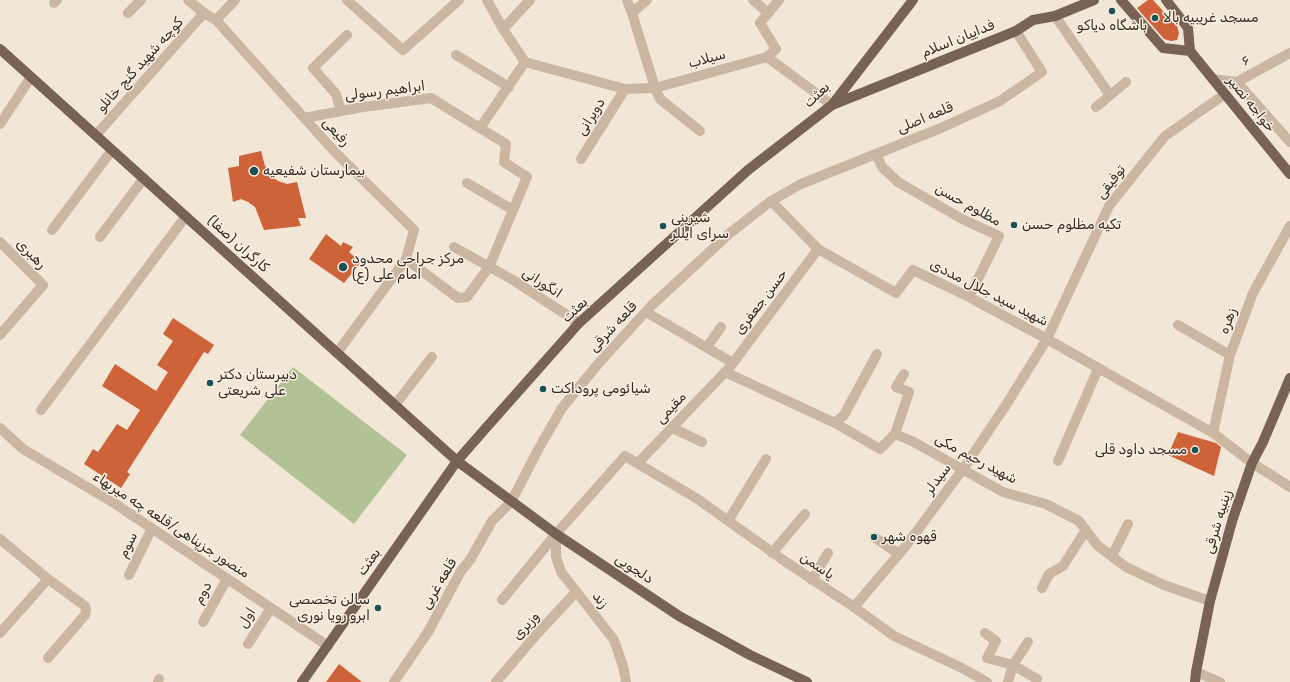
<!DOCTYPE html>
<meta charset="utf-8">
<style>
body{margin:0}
canvas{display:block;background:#f2e6d6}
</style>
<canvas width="1290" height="682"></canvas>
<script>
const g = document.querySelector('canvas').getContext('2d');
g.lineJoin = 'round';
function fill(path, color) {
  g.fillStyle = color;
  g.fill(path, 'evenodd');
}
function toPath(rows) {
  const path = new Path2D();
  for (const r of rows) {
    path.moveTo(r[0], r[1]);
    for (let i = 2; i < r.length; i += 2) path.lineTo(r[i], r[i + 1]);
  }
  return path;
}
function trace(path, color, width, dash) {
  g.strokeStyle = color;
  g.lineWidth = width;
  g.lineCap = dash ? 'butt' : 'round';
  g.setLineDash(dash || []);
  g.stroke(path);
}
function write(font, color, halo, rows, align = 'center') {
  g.font = font + ' Rubik,Cairo,sans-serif';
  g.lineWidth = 3;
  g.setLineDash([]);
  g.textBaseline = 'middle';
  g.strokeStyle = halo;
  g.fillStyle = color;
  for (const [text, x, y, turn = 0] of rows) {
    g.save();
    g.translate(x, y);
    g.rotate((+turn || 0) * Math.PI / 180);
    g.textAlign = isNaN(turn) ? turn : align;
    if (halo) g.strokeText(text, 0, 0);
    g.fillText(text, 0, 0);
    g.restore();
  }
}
fill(toPath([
 [293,367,407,455,354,524,240,435]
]), '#b1c295');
fill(toPath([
 [1148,0,1153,0,1177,26,1179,33,1177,40,1171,41,1164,39,1137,8],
 [261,151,265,166,270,175,278,181,287,184,297,182,306,218,298,218,301,226,264,230,255,207,248,202,241,199,233,202,228,168,239,166,239,156],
 [326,234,341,246,343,242,353,247,349,252,361,262,344,283,309,259],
 [173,318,214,345,208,354,204,352,127,472,130,474,121,488,84,464,93,449,98,452,117,424,127,430,140,410,102,386,115,364,156,391,168,372,157,365,173,341,163,334],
 [1178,432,1216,443,1221,447,1214,476,1168,455],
 [339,664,362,682,326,682]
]), '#ce6238');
trace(toPath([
 [188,0,204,13,216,20,334,151,414,230,406,259,337,353],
 [347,0,403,50,459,0],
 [487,0,503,29,525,62,625,89,655,88,767,57,776,49,760,23,779,0],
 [627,0,632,13,655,88,660,99,700,131],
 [753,0,768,13],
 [54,3,57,0],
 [128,13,141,0],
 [632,13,647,0],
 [1055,16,1110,95],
 [216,20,235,0],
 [503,29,530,0],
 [456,55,509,87],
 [767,57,832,105],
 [1212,79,1237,82,1290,53],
 [1237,82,1290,142],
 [1096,107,1126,82],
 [341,111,336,94,313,68,347,35],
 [304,118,363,107,431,98,506,144,504,162,527,177,489,267,467,297,458,298,406,259],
 [0,124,31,77],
 [480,128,525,62],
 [96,135,204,13],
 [876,154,882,167,898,182,962,219,999,236,969,297],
 [581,159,625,89],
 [467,183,513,210],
 [771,201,818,249,896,293,913,270,969,297,1047,339,1213,433,1252,463,1290,487],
 [52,230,112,150],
 [100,237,144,178],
 [0,242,43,285,0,335],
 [454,247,513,280,579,323],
 [646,312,733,363],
 [1178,325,1230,355],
 [707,347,721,327],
 [725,372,835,423,880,449,895,434,909,392,896,387,904,374],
 [395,405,432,357],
 [41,410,186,216],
 [835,423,844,415,877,354],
 [0,428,23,449,114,503,328,646],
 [672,428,702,442],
 [1213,433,1230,355,1253,293,1290,226],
 [895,434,912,441,1003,492,1046,504,1079,521,1097,545,1126,567,1164,585,1210,601],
 [1058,461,1098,369],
 [638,463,730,367,818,249],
 [728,521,766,459],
 [556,534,556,557,561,572,614,640,623,666,626,682],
 [874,537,899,554],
 [0,539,48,579,85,606,86,610,85,615,48,658],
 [772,553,805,514],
 [1112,556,1128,524],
 [129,575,152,528],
 [812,580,828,553],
 [1042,588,1049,574,1063,566,1086,530],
 [502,600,556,534,625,456,696,498,786,562,854,607,894,636,962,668,987,682],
 [854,607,905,547,963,469,1006,405,1047,339,1109,206,1165,136,1225,94],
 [203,622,227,579],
 [0,633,48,579],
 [985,633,996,641,987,658,1013,665,1037,679],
 [248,644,271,608],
 [1196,672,1220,682],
 [158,682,159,679],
 [394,682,428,632,461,571,470,560,492,521,511,502,539,448,562,408,598,364,651,306,730,233,771,201,801,184,941,128,1000,101,1042,72,1016,31],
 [496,682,536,635,576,592],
 [1008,682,1013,665,1028,642]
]), '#cbb6a2', 10);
trace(toPath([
 [1121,0,1163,48,1190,51],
 [1166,0,1188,28,1190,51],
 [0,49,457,461,556,534,679,616,750,655,807,682],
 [1190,51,1290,174],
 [832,105,1016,31,1033,20,1055,16,1094,0],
 [302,682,457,461,485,429,579,323,748,170,832,105,913,0],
 [1195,682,1196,672,1210,601,1233,518,1252,463,1263,442,1290,378]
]), '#786254', 10);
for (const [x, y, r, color] of [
 [1112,11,4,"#185258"],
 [1155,18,4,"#185258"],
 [254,171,5,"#185258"],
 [1014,225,4,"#185258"],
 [663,226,4,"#185258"],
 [343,267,5,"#185258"],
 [210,383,4,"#185258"],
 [543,389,4,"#185258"],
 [1195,450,4,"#185258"],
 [874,537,4,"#185258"],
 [378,608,4,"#185258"]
]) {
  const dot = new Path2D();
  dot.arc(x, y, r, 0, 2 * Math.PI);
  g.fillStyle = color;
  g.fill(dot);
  trace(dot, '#faf0e2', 1.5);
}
write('14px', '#342a25', '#faf0e2', [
 ["مسجد غریبیه بالا",1163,18],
 ["باشگاه دیاکو",1112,26,"center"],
 ["بیمارستان شفیعیه",263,171],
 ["شیرینی",671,218],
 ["سرای ایللر",671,234],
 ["تکیه مظلوم حسن",1022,225],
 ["مرکز جراحی محدود",352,259],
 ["امام علی (ع)",352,275],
 ["دبیرستان دکتر",218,375],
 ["علی شریعتی",218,391],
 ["شیائومی پروداکت",551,389],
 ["مسجد داود قلی",1187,450,"right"],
 ["قهوه شهر",882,537],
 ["سالن تخصصی",370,600,"right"],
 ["ابرو رویا نوری",370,616,"right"]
], 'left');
write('14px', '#342a25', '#faf0e2', [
 ["فداییان اسلام",958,39,-22],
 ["سیلاب",707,59,-15],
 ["۶",1246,61,-28],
 ["کوچه شهید گنج خانلو",140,65,-48],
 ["ابراهیم رسولی",385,91,-7],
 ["بعثت",817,95,-44],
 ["خواجه نصیر",1251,104,51],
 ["دویرانی",591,117,-58],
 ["قلعه اصلی",925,118,-23],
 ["رفیعی",336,132,47],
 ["توفیقی",1111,182,-52],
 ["مظلوم حسن",968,205,29],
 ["کارگران (صفا)",238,244,42],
 ["رهبری",31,254,45],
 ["انگورانی",542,283,33],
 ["شهید سید جلال مددی",989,293,27],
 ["حسن جعفری",761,302,-53],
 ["بعثت",575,310,-44],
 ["زهره",1228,321,-70],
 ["قلعه شرقی",613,327,-47],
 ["مقیمی",671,408,-47],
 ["شهید رحیم مکی",976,459,28],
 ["سیدلر",938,479,-53],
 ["زینبیه شرقی",1218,522,-73],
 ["منصور جزپناهی/قلعه چه میربهاء",171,525,33],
 ["سوم",128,545,-64],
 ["بعثت",369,562,-55],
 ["یاسمن",817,566,34],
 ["دلجویی",634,569,33],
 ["قلعه غربی",439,584,-59],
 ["دوم",203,593,-61],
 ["زند",600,600,52],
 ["اول",247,618,-58],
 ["وزیری",526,626,-48]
]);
</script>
